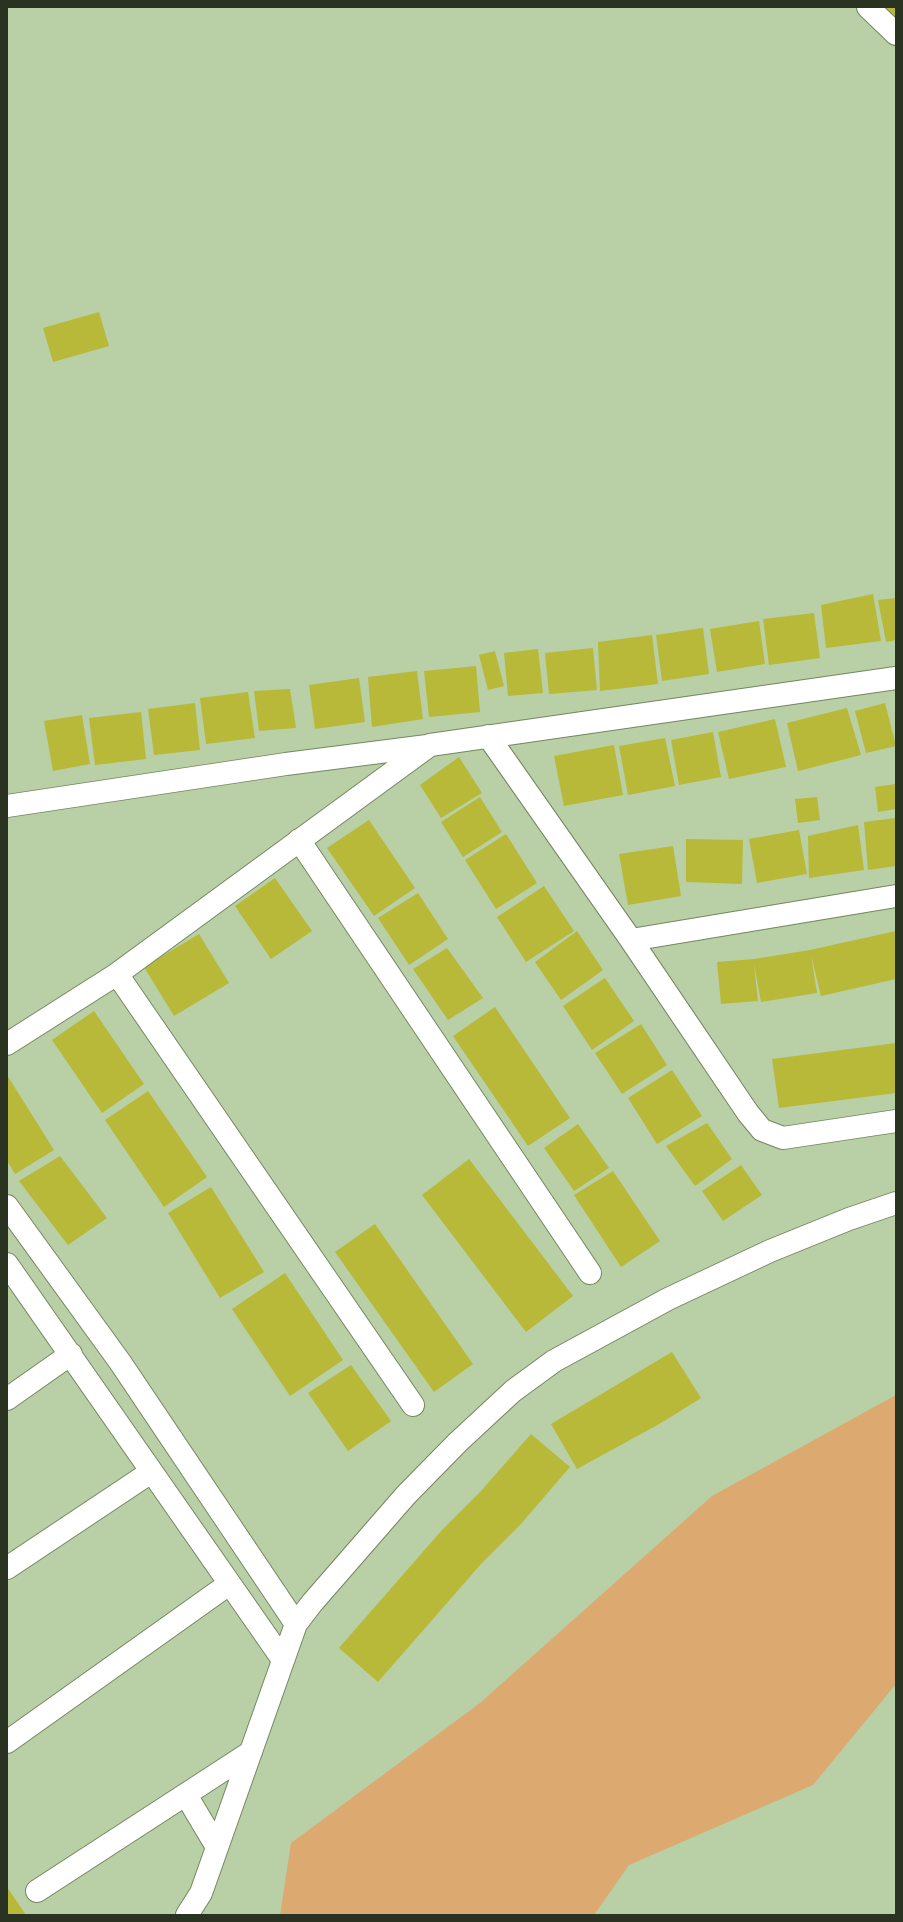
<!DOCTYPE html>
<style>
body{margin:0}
#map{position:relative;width:903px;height:1922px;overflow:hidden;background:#b9cfa5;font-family:Figtree,sans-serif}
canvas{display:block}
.frame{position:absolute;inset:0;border:8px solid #2a3221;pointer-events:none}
</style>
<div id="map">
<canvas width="903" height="1922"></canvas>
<div class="frame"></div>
</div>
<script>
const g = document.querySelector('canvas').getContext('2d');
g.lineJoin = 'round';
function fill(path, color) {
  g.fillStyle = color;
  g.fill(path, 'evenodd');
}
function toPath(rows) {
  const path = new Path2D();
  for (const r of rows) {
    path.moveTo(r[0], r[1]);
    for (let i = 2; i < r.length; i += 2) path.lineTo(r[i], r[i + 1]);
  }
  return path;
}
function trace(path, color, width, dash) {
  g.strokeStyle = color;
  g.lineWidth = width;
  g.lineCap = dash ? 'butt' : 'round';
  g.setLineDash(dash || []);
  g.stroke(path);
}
fill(toPath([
 [896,1395,896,1684,813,1785,629,1865,594,1915,280,1915,291,1843,480,1703,712,1496]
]), '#dcaa70');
fill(toPath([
 [883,7,896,7,896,22],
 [99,312,109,346,53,362,43,328],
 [873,594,881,641,826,648,821,605],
 [896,598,896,640,886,642,878,600],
 [814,613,820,658,769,665,763,619],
 [759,621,765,664,717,672,710,629],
 [703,628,709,674,662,681,656,635],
 [652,635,658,684,600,691,598,642],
 [593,648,597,690,549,694,545,653],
 [538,649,543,693,508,696,504,653],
 [495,651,504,686,488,690,479,655],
 [476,666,480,712,429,717,424,671],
 [417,671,423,719,372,727,368,677],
 [359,678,365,722,315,729,309,685],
 [290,689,296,728,259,731,254,691],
 [248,692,255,738,206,744,200,698],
 [195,703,200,750,154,755,148,709],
 [885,703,896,746,866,753,855,711],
 [847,708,861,755,798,771,787,723],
 [141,712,146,759,95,765,89,718],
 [82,715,90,764,53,771,44,721],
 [775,719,786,767,729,779,718,732],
 [713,732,721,777,679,785,671,740],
 [665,738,675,786,628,795,619,746],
 [614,745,623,795,564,806,554,756],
 [459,757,482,793,441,818,420,785],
 [896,784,896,809,878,812,875,787],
 [480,797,502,832,463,857,441,822],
 [817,797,820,820,798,823,795,799],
 [896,818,896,866,868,870,864,822],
 [369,820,415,888,374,916,327,848],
 [858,825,864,870,809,878,808,836],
 [799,830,807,874,757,883,749,839],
 [506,834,537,883,496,909,465,860],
 [686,839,743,840,742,884,686,882],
 [673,846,681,896,628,905,619,854],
 [275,878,312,931,271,959,235,906],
 [544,886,574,931,526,962,497,917],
 [418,893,448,939,409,965,378,918],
 [577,931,603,970,561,1000,535,962],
 [896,931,896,979,821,996,811,955,817,993,761,1002,754,964,758,1001,721,1004,717,962,754,959,810,950],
 [199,934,229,983,174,1016,144,967],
 [447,948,483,998,448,1020,413,969],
 [605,978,634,1021,592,1050,563,1006],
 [495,1007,570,1118,528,1146,453,1036],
 [94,1011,144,1084,102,1113,52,1040],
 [641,1024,667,1065,622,1094,595,1053],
 [896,1043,896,1093,779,1108,772,1059],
 [672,1070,702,1116,657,1144,628,1098],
 [7,1075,54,1150,15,1174,7,1161],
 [148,1091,207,1177,164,1207,105,1120],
 [707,1123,732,1159,695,1186,666,1146],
 [578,1124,609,1168,574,1191,544,1148],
 [60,1156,107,1218,68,1245,19,1181],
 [469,1159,573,1296,526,1332,422,1195],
 [741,1165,762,1195,723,1221,702,1191],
 [613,1171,660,1241,621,1267,574,1195],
 [211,1187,264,1272,220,1298,168,1213],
 [375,1224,473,1364,434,1392,335,1252],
 [285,1273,343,1360,290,1396,232,1309],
 [672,1352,701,1398,661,1423,577,1469,551,1424],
 [351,1365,391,1421,348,1451,308,1393],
 [531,1434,570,1467,520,1525,481,1564,378,1682,339,1648,442,1530,481,1491],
 [7,1887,26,1915,7,1915]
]), '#b8b939');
const street = toPath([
 [868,7,896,34],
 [488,736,631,940,748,1113,762,1130,783,1138,896,1121],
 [7,806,286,764,427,746],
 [299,840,590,1273],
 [631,940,896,896],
 [117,974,413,1405],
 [7,1044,117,974,430,745,896,678],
 [7,1206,120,1362,296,1624],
 [7,1264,283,1660],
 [7,1399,71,1354],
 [7,1568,151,1472],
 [7,1742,229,1584],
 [186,1795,217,1847],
 [37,1891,251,1752],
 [187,1915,201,1893,296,1624,312,1603,406,1495,458,1442,513,1391,554,1361,668,1299,770,1251,849,1219,896,1203]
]);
trace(street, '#738760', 24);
trace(street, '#fff', 22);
</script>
